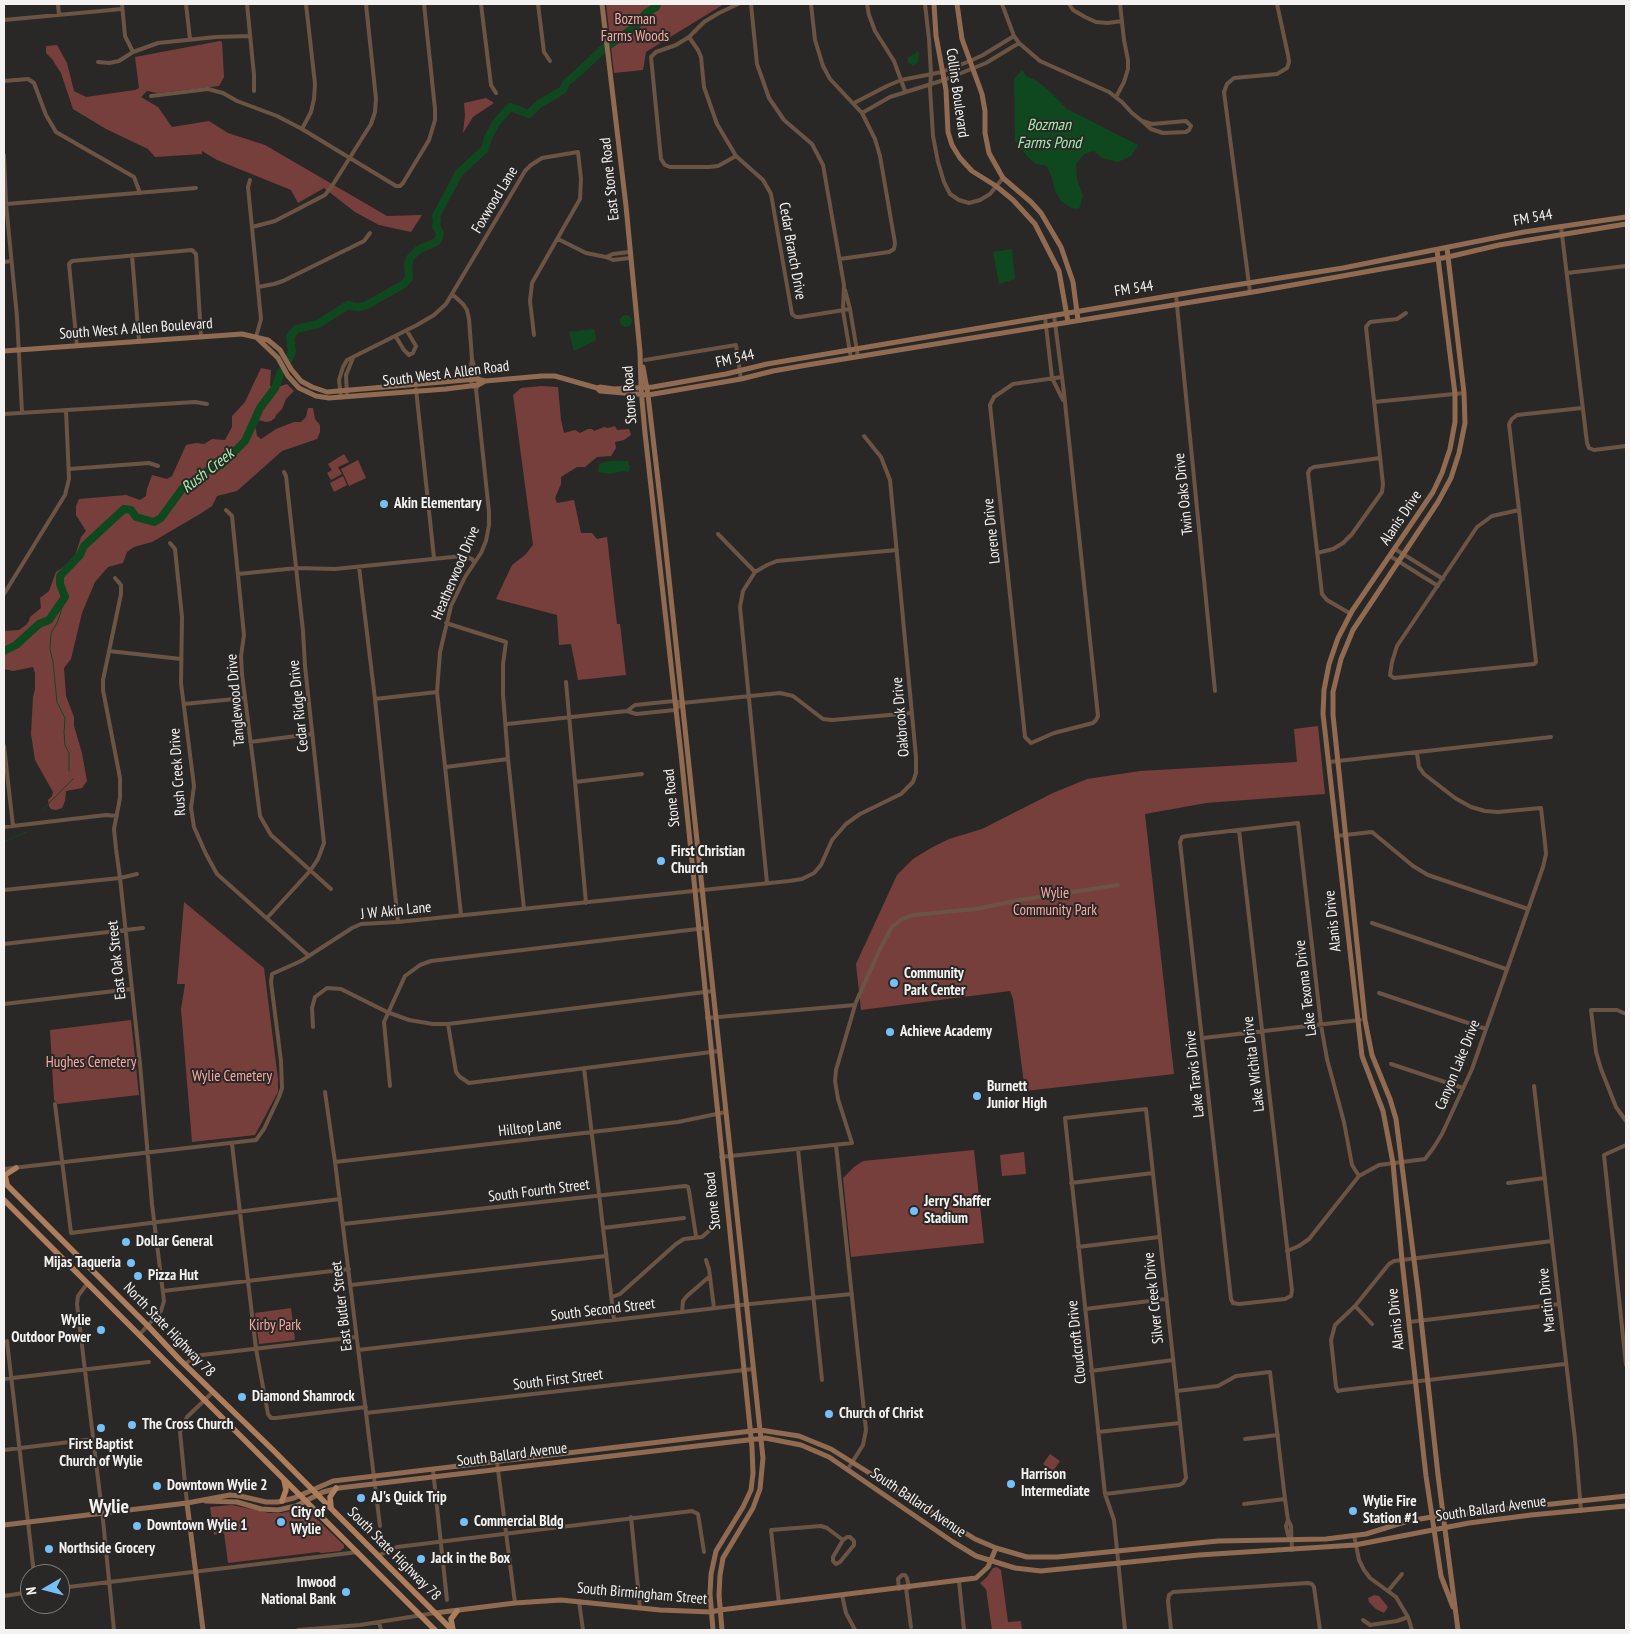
<!DOCTYPE html>
<style>
body{margin:0}
#map{position:relative;width:1630px;height:1634px;overflow:hidden;background:#2a2826;font-family:"PT Sans Narrow",sans-serif}
canvas{display:block}
.frame{position:absolute;inset:0;border:5px solid #f3f2f0;pointer-events:none}
.north{position:absolute;left:20px;top:1564px;width:50px;height:50px;box-sizing:border-box;background:#2a2826;border:1px solid #7a7977;border-radius:50%;rotate:262deg;font-size:14px;font-weight:700;line-height:20px;text-align:center;color:#f3f2f0}
.north::after{content:'';display:block;margin:auto;width:18px;height:22px;background:#75c0f6;clip-path:polygon(50% 0,100% 100%,50% 72%,0 100%)}
</style>
<div id="map">
<canvas width="1630" height="1634"></canvas>
<div class="frame"></div>
<div class="north">N</div>
</div>
<script>
const g = document.querySelector('canvas').getContext('2d');
g.lineJoin = 'round';
function fill(path, color) {
  g.fillStyle = color;
  g.fill(path, 'evenodd');
}
function toPath(rows) {
  const path = new Path2D();
  for (const r of rows) {
    if (r.length === 3) {
      path.moveTo(r[0] + r[2], r[1]);
      path.arc(r[0], r[1], r[2], 0, 2 * Math.PI);
      continue;
    }
    path.moveTo(r[0], r[1]);
    for (let i = 2; i < r.length; i += 2) path.lineTo(r[i], r[i + 1]);
  }
  return path;
}
function trace(path, color, width, dash) {
  g.strokeStyle = color;
  g.lineWidth = width;
  g.lineCap = dash ? 'butt' : 'round';
  g.setLineDash(dash || []);
  g.stroke(path);
}
function write(font, color, halo, rows, align = 'center') {
  g.font = font + ' "PT Sans Narrow",sans-serif';
  g.lineWidth = 4;
  g.setLineDash([]);
  g.textBaseline = 'middle';
  g.strokeStyle = halo;
  g.fillStyle = color;
  for (const [text, x, y, turn = 0] of rows) {
    g.save();
    g.translate(x, y);
    g.rotate((+turn || 0) * Math.PI / 180);
    g.textAlign = isNaN(turn) ? turn : align;
    if (halo) g.strokeText(text, 0, 0);
    g.fillText(text, 0, 0);
    g.restore();
  }
}
fill(toPath([
 [606,4,724,4,646,52,643,70,614,73],
 [220,41,222,42,224,77,219,86,158,93,147,91,141,97,158,107,172,127,209,121,228,133,265,145,387,216,422,215,411,232,379,225,355,212,324,188,298,203,291,190,217,160,202,151,202,154,155,157,148,149,106,129,73,109,61,73,52,59,46,53,46,46,57,45,67,63,74,91,86,97,135,90,139,88,135,57],
 [486,98,494,103,473,117,463,133,465,115,464,103],
 [261,368,271,370,270,386,275,388,287,384,294,391,286,399,282,409,276,415,275,418,271,421,266,422,259,420,255,425,257,436,261,439,276,429,294,422,301,422,306,417,308,408,313,408,315,419,320,425,320,432,317,439,282,451,237,491,217,496,212,506,200,514,152,542,134,547,127,552,123,563,108,567,95,582,82,613,71,659,64,668,66,696,74,717,74,726,82,753,87,781,82,788,66,791,65,801,62,808,56,810,51,809,49,806,48,800,52,796,53,792,35,760,31,734,33,697,35,689,35,673,33,667,13,671,4,669,4,631,19,630,26,625,29,621,30,617,41,608,40,598,49,591,56,572,71,562,76,553,81,537,86,531,76,515,76,506,79,499,126,495,140,500,146,496,147,489,152,475,167,479,172,476,186,445,196,443,204,444,212,439,225,440,232,427,232,416,245,402],
 [541,386,558,387,561,420,564,433,575,430,580,433,588,429,592,429,594,431,604,427,608,428,615,426,617,430,629,429,631,435,624,440,615,442,616,448,611,456,597,457,585,467,577,467,561,477,561,484,555,498,557,503,574,500,581,533,592,533,597,539,607,537,617,624,620,624,626,675,578,680,571,644,559,645,557,615,496,599,512,565,525,555,533,545,513,395,521,388],
 [344,454,349,462,338,467,342,474,331,480,327,473,332,470,328,464],
 [358,460,366,478,349,486,341,469],
 [343,476,347,485,334,492,330,483],
 [1318,726,1325,794,1206,803,1145,814,1174,1074,1025,1091,1013,999,1010,991,861,1010,856,964,897,875,913,859,931,848,949,839,982,829,1053,793,1087,779,1140,771,1297,762,1294,729],
 [184,902,264,968,278,1079,278,1092,255,1135,192,1142,181,1009,185,984,177,984],
 [131,1020,139,1095,58,1104,54,1100,50,1030],
 [974,1150,984,1243,851,1257,843,1178,854,1167,863,1161],
 [1024,1152,1026,1174,1002,1176,1000,1155],
 [291,1308,295,1340,259,1344,255,1313],
 [1050,1454,1060,1461,1053,1471,1043,1464],
 [232,1505,269,1513,282,1513,303,1508,306,1509,344,1545,344,1548,340,1551,322,1553,318,1552,228,1563,224,1533,214,1535,210,1507],
 [997,1567,1001,1570,1008,1622,1021,1621,1022,1630,992,1630,986,1589,980,1583,987,1577,993,1568],
 [1374,1595,1379,1596,1388,1607,1384,1613,1376,1609,1369,1602,1368,1598]
]), '#773f3b');
fill(toPath([
 [917,51,919,52,918,63,913,65,908,63,908,57,915,54],
 [1022,70,1027,77,1034,79,1047,89,1067,109,1138,145,1131,156,1118,162,1102,158,1094,151,1084,154,1076,164,1077,179,1083,196,1079,209,1071,208,1061,201,1055,191,1052,178,1047,166,1036,164,1027,156,1015,141,1014,79],
 [1012,249,1015,279,999,284,993,252],
 [626,321,6],
 [594,329,596,340,574,351,569,332],
 [608,461,628,461,630,469,628,472,624,471,610,474,598,472,599,464]
]), '#0f481f');
trace(toPath([
 [65,597,58,621,51,633,50,649,53,662,57,702,65,718,64,733,65,745,69,753,69,771],
 [42,810,73,779],
 [4,842,26,832]
]), '#0f481f', 1);
trace(toPath([
 [611,44,636,26,646,13,656,7,657,4],
 [289,359,292,351,290,337,296,329,318,324,348,305,357,307,365,306,404,284,409,278,408,265,410,258,418,250,436,242,439,238,440,233,436,226,437,221,436,216,459,173,485,149,488,138,496,123,510,107,529,114,539,104,563,90,566,83,579,72,604,48],
 [4,651,16,645,39,624,49,620,65,597,60,584,60,576,80,555,84,546,124,509,131,510,136,517,154,522,161,518,182,489,207,471,221,465,245,441,260,408,275,388,281,372]
]), '#0f481f', 8);
trace(toPath([
 [58,4,59,15],
 [122,4,125,36,133,52],
 [186,4,190,39],
 [247,4,254,75,254,91],
 [481,4,491,85,496,93],
 [538,4,544,52,550,61],
 [751,4,757,64,769,98,784,120,812,144,823,165,844,285,843,311,851,358],
 [811,4,815,40,823,66,830,79,862,113,875,139,880,156,895,243,894,249,889,252,840,259],
 [867,4,869,15,875,31,894,61,905,91],
 [925,4,929,39,931,74,930,88,933,136,938,162,944,182,950,194,959,200,969,203,980,200,990,194,1003,178],
 [1002,4,1014,36,1019,43,1040,61,1109,92,1122,102,1132,113,1142,121,1151,129,1163,133,1186,132,1189,130,1191,126,1186,121,1152,124,1142,121],
 [1069,4,1073,10,1085,17,1096,22,1108,23,1122,21],
 [4,20,122,9],
 [689,37,698,50,701,57,704,87,717,124,736,156,763,180,771,194,792,314,796,317,800,317,850,309],
 [98,62,109,63,119,61,133,52,158,43,216,37,250,36],
 [4,81,28,79,34,83,46,115,56,132,134,177,140,193],
 [151,96,208,89,223,93,237,101,277,116,302,129,396,186,400,186,403,183,429,140,435,120,435,109,424,4],
 [1116,97,1124,82,1128,69,1128,60,1124,40,1120,4],
 [854,103,887,86,901,80,942,72,970,61,983,55,1014,36],
 [862,113,890,97,944,80,986,63,1019,43],
 [302,129,311,112,314,99,315,84,306,4],
 [4,155,6,204,17,317,22,412],
 [736,156,718,166,709,167,670,167,665,165,661,159,651,57,656,52,676,45,689,37,704,22,719,13,738,4],
 [250,180,248,187,261,319,256,337],
 [6,204,196,188],
 [1561,226,1587,443,1589,448,1594,450,1626,446],
 [252,227,275,221,325,195,332,186,371,124,375,112,376,99,366,4],
 [558,239,586,253,606,257,613,260,630,258],
 [132,255,139,341],
 [606,257,613,254,629,252],
 [4,262,11,261],
 [1567,273,1626,266],
 [258,287,274,284,283,281,364,241,370,233],
 [845,290,850,309,858,357],
 [1250,292,1224,92,1227,84,1234,78,1277,74,1287,68,1289,62,1288,55,1277,4],
 [452,294,463,304,467,310,469,319,472,359,470,374,472,386,474,387],
 [1176,295,1215,691],
 [1054,315,1062,377,1064,393,1098,716,1096,720,1093,723,1054,733,1031,743,1025,737,990,405,994,397,1013,384,1062,377],
 [1045,317,1052,378,1063,400],
 [396,337,404,350,409,355,413,353,416,346,407,331],
 [77,346,69,264,72,261,192,250,196,254,201,336],
 [645,360,736,345,741,379],
 [416,389,434,558],
 [341,397,339,380,343,367,347,360,417,325,434,315,446,304,525,171,531,165,542,158,578,152,581,179,580,199,532,283,530,301,534,335],
 [347,397,346,375,353,358],
 [1374,402,1464,393],
 [4,414,195,402,207,404],
 [69,469,149,463,158,466],
 [226,510,232,516,244,635,241,656,242,674,260,816,271,835,331,889],
 [1519,510,1492,516,1477,527,1397,646,1392,662,1390,675,1394,678,1534,664,1536,662,1519,510,1509,424,1512,419,1517,415,1582,408],
 [718,534,755,572],
 [170,543,175,549,182,617,181,683,194,786,191,808,194,827,206,854,217,874,309,956],
 [1395,549,1443,579],
 [1317,553,1333,549,1343,543,1352,534,1382,492,1383,484,1366,327,1370,322,1397,319,1406,313],
 [1390,556,1438,586],
 [359,567,375,699,398,922],
 [238,574,297,568,335,569,462,556,472,559,474,562],
 [115,578,121,585,121,594,103,680,103,690,120,778,120,798,114,829,116,849,120,878,140,1064,152,1204,164,1301,161,1311,139,1335],
 [4,594,65,495,69,479,66,410],
 [1351,614,1327,600,1322,594,1308,473,1310,469,1314,467,1380,458],
 [446,623,506,642,503,664,503,694,508,759,524,909],
 [109,651,181,659],
 [566,682,586,903],
 [375,699,437,692],
 [682,703,780,693,793,696,823,719,832,720,912,713],
 [184,704,245,698],
 [507,724,627,711,636,714,675,710,682,703,674,701,635,705,627,711],
 [250,742,312,734],
 [4,746,13,826],
 [1329,762,1551,737],
 [446,767,508,759],
 [575,782,642,774],
 [4,827,106,815,117,816],
 [1239,830,1292,1290,1291,1296,1285,1299,1239,1304,1233,1303,1231,1299,1180,842,1182,837,1187,836,1298,823,1321,1025,1327,1059,1344,1122,1352,1165,1359,1176],
 [1336,836,1372,832,1413,866,1428,875,1528,909],
 [767,883,740,607,743,591,755,572,767,565,777,561,897,550],
 [4,890,120,878,137,874],
 [461,915,437,692,440,652,451,606,465,577,481,553,486,541,489,525,489,512,476,389,478,385,477,376,472,359],
 [267,918,310,871,318,859,324,843,305,666,303,631,286,476,284,472],
 [1372,923,1506,969],
 [4,944,143,928],
 [1379,993,1486,1029],
 [4,1004,132,989],
 [1626,1014,1617,1010,1591,1010,1596,1052,1601,1069,1616,1107,1626,1121],
 [707,1018,855,1005],
 [448,1024,456,1072,460,1077,469,1083,719,1051],
 [313,1027,312,1008,315,997,327,988,341,989,387,1012,409,1020,433,1024,448,1024,713,991],
 [1203,1038,1360,1020],
 [1391,1064,1463,1088],
 [584,1068,614,1320],
 [390,1086,384,1022,405,976,420,965,431,961,706,928],
 [1534,1086,1575,1439,1581,1511],
 [325,1092,335,1162,380,1526],
 [55,1104,71,1233,340,1199],
 [232,1144,256,1349,268,1414,271,1418,276,1418,366,1407],
 [836,1145,866,1430,863,1445,848,1469],
 [1626,1145,1604,1155,1626,1365],
 [798,1149,822,1380],
 [721,1157,852,1143,838,1099,835,1081,836,1070,856,1002,880,949,892,927,902,919,913,915,976,909,1020,900,1118,885],
 [335,1162,678,1122,726,1112],
 [4,1169,256,1140,264,1129,279,1097,282,1088,281,1061,271,982,272,974,301,961,352,928,361,924,398,922,789,881,802,879,814,873,821,865,832,840,846,824,860,814,901,794,913,782,916,773,916,757,890,480,881,457,864,436],
 [1071,1183,1153,1173],
 [1508,1183,1545,1178],
 [343,1224,685,1186,688,1187,689,1191,696,1236],
 [603,1228,684,1218],
 [1552,1241,1394,1261,1389,1264,1355,1306,1335,1325,1331,1340,1336,1387,1338,1391,1343,1390,1565,1364],
 [1078,1247,1159,1237],
 [1287,1251,1299,1246,1309,1239,1359,1176,1379,1165,1425,1159,1434,1147,1442,1134,1472,1069,1543,867,1546,854,1545,843,1541,808,1498,812,1485,811,1471,807,1455,798,1424,774,1419,767,1417,753],
 [706,1260,709,1269,714,1308],
 [87,1284,78,1296,77,1304,103,1520,114,1630],
 [351,1285,606,1256],
 [163,1291,349,1269],
 [612,1297,620,1294,676,1244,684,1239,702,1237,711,1229],
 [1355,1306,1372,1324],
 [1085,1309,1166,1299],
 [682,1312,683,1301,687,1296,710,1276],
 [1409,1322,1559,1304],
 [7,1341,34,1574],
 [358,1350,750,1304,852,1294],
 [185,1364,196,1356,202,1355,356,1337],
 [1091,1371,1173,1360],
 [4,1379,149,1362],
 [1177,1391,1218,1386,1236,1376,1270,1372,1285,1499,1288,1520,1286,1526,1288,1535,1291,1539],
 [366,1413,753,1369],
 [1098,1432,1180,1423],
 [1245,1439,1278,1435],
 [4,1450,94,1439],
 [497,1462,515,1603],
 [433,1470,447,1600],
 [1105,1494,1179,1485,1183,1483,1186,1478,1146,1109,1065,1118,1105,1494,1114,1520,1125,1630],
 [187,1503,180,1432,187,1417,213,1392],
 [1244,1504,1285,1499],
 [631,1517,640,1608],
 [1288,1520,1291,1526,1292,1550],
 [1354,1535,1359,1560,1364,1570,1370,1578,1396,1597,1408,1617,1412,1630],
 [847,1537,850,1537,854,1541,854,1545,840,1562,836,1564,833,1561,833,1557,843,1540,847,1537],
 [377,1556,397,1547,692,1511,698,1514,704,1552],
 [959,1581,964,1630],
 [60,1588,358,1552],
 [906,1588,911,1627],
 [899,1589,898,1579,902,1575,905,1575,907,1578,909,1588],
 [1388,1591,1402,1574],
 [842,1595,846,1613,855,1630],
 [4,1596,30,1592],
 [579,1601,583,1630],
 [779,1603,771,1530,821,1526,827,1528,843,1540],
 [1363,1620,1370,1625,1397,1621,1408,1617],
 [379,1622,381,1630],
 [298,1630,360,1625,435,1613],
 [1171,1630,1168,1601,1169,1595,1173,1592,1308,1583,1312,1584,1314,1587,1320,1630]
]), '#6b5444', 4);
trace(toPath([
 [602,4,626,206,640,352,641,389,645,433,681,754,752,1447,753,1473,751,1490,743,1507,716,1551,711,1574,710,1594,713,1630],
 [934,4,936,36,946,90,948,132,952,145,960,158,972,171,996,186,1013,200,1035,224,1059,271,1068,322],
 [957,4,962,39,982,94,985,111,985,133,989,153,1003,178,1031,202,1041,213,1061,247,1073,282,1078,320],
 [1447,248,1464,393,1465,423,1459,453,1451,478,1438,502,1353,630,1341,659,1333,692,1333,715,1365,1020,1372,1055,1390,1099,1396,1119,1418,1291,1438,1475,1458,1630],
 [1437,250,1455,394,1455,422,1450,449,1442,473,1433,492,1352,611,1338,638,1329,664,1324,690,1323,714,1362,1056,1383,1111,1393,1163,1402,1260,1426,1476,1441,1576,1453,1607],
 [256,337,278,358,288,376,299,388,316,396,329,398,446,389,478,385,485,381,542,376,555,376,597,388,600,391,648,395,741,379,773,371,807,365,1259,291,1448,257,1499,245,1626,224],
 [4,351,242,334,268,340,280,350,291,369,301,381,312,387,327,392,477,379,485,381],
 [643,367,648,395,664,532,763,1458,760,1489,753,1508,723,1558,720,1575,719,1595,722,1630],
 [597,388,600,387,614,389,653,387,726,374,767,364,1204,290,1343,268,1524,232,1626,217],
 [206,1501,237,1502,261,1509,278,1510,296,1506,323,1492,339,1488,765,1438,801,1445,829,1457,953,1542,976,1556,1015,1568,1041,1571,1199,1555,1355,1545,1469,1523,1531,1515,1626,1506],
 [187,1503,203,1630],
 [4,1525,187,1503,230,1495,240,1496,266,1502,278,1502,294,1498,333,1481,760,1430,799,1436,831,1449,975,1539,996,1548,1027,1557,1057,1557,1218,1541,1326,1539,1366,1534,1408,1521,1432,1517,1626,1496],
 [435,1613,515,1603,561,1600,660,1610,711,1612,720,1610,976,1578,988,1567,996,1548]
]), '#906b52', 5);
trace(toPath([
 [4,1182,148,1326,179,1359,273,1450,452,1630],
 [7,1184,5,1175,16,1168],
 [4,1200,435,1630],
 [282,1501,286,1490,284,1480],
 [331,1507,330,1497,336,1488],
 [453,1630,451,1619,457,1611]
]), '#ad7d5c', 5.5);
for (const [x, y, r, color] of [
 [384,504,5,"#75c0f6"],
 [661,861,5,"#75c0f6"],
 [894,983,5,"#75c0f6"],
 [890,1032,5,"#75c0f6"],
 [977,1096,5,"#75c0f6"],
 [914,1211,5,"#75c0f6"],
 [126,1242,5,"#75c0f6"],
 [131,1263,5,"#75c0f6"],
 [138,1276,5,"#75c0f6"],
 [101,1330,5,"#75c0f6"],
 [242,1397,5,"#75c0f6"],
 [829,1414,5,"#75c0f6"],
 [132,1425,5,"#75c0f6"],
 [101,1428,5,"#75c0f6"],
 [1011,1484,5,"#75c0f6"],
 [157,1486,5,"#75c0f6"],
 [361,1498,5,"#75c0f6"],
 [1353,1511,5,"#75c0f6"],
 [281,1522,5,"#75c0f6"],
 [464,1522,5,"#75c0f6"],
 [137,1526,5,"#75c0f6"],
 [49,1549,5,"#75c0f6"],
 [421,1559,5,"#75c0f6"],
 [346,1592,5,"#75c0f6"]
]) {
  const dot = new Path2D();
  dot.arc(x, y, r, 0, 2 * Math.PI);
  g.fillStyle = color;
  g.fill(dot);
  trace(dot, '#2a2826', 2);
}
write('15px', '#f9a9a3', '#2a2826', [
 ["Bozman",635,20],
 ["Farms Woods",635,37],
 ["Wylie",1055,894],
 ["Community Park",1055,911],
 ["Hughes Cemetery",91,1063],
 ["Wylie Cemetery",232,1077],
 ["Kirby Park",275,1326]
]);
write('15px', '#f3f2f0', '#2a2826', [
 ["Collins Boulevard",957,93,82],
 ["East Stone Road",610,179,-96],
 ["Foxwood Lane",495,200,-59],
 ["FM 544",1533,218,-10],
 ["Cedar Branch Drive",792,251,80],
 ["FM 544",1134,289,-9],
 ["South West A Allen Boulevard",136,329,-4],
 ["FM 544",735,359,-13],
 ["South West A Allen Road",446,374,-7],
 ["Stone Road",630,395,-94],
 ["Twin Oaks Drive",1184,494,-96],
 ["Alanis Drive",1401,518,-56],
 ["Lorene Drive",992,531,-96],
 ["Heatherwood Drive",456,573,-67],
 ["Tanglewood Drive",236,700,-95],
 ["Cedar Ridge Drive",299,706,-96],
 ["Oakbrook Drive",901,717,-95],
 ["Rush Creek Drive",178,772,-94],
 ["Stone Road",672,798,-96],
 ["J W Akin Lane",396,911,-6],
 ["Alanis Drive",1333,921,-96],
 ["East Oak Street",117,960,-96],
 ["Lake Texoma Drive",1306,988,-97],
 ["Lake Wichita Drive",1254,1064,-97],
 ["Canyon Lake Drive",1458,1065,-68],
 ["Lake Travis Drive",1195,1074,-96],
 ["Hilltop Lane",530,1128,-7],
 ["South Fourth Street",539,1191,-7],
 ["Stone Road",713,1201,-96],
 ["Silver Creek Drive",1154,1298,-96],
 ["Martin Drive",1547,1300,-96],
 ["East Butler Street",342,1306,-97],
 ["South Second Street",603,1310,-7],
 ["Alanis Drive",1396,1319,-96],
 ["North State Highway 78",169,1330,46],
 ["Cloudcroft Drive",1077,1342,-96],
 ["South First Street",558,1380,-7],
 ["South Ballard Avenue",512,1455,-7],
 ["South Ballard Avenue",918,1503,34],
 ["South Ballard Avenue",1491,1509,-8],
 ["South State Highway 78",394,1554,45],
 ["South Birmingham Street",642,1594,5]
]);
write('bold 15px', '#f3f2f0', '#2a2826', [
 ["Akin Elementary",394,504],
 ["First Christian",671,852],
 ["Church",671,869],
 ["Community",904,974],
 ["Park Center",904,991],
 ["Achieve Academy",900,1032],
 ["Burnett",987,1087],
 ["Junior High",987,1104],
 ["Jerry Shaffer",924,1202],
 ["Stadium",924,1219],
 ["Dollar General",136,1242],
 ["Mijas Taqueria",121,1263,"right"],
 ["Pizza Hut",148,1276],
 ["Wylie",91,1321,"right"],
 ["Outdoor Power",91,1338,"right"],
 ["Diamond Shamrock",252,1397],
 ["Church of Christ",839,1414],
 ["The Cross Church",142,1425],
 ["First Baptist",101,1445,"center"],
 ["Church of Wylie",101,1462,"center"],
 ["Harrison",1021,1475],
 ["Intermediate",1021,1492],
 ["Downtown Wylie 2",167,1486],
 ["AJ's Quick Trip",371,1498],
 ["Wylie Fire",1363,1502],
 ["Station #1",1363,1519],
 ["City of",291,1513],
 ["Wylie",291,1530],
 ["Commercial Bldg",474,1522],
 ["Downtown Wylie 1",147,1526],
 ["Northside Grocery",59,1549],
 ["Jack in the Box",431,1559],
 ["Inwood",336,1583,"right"],
 ["National Bank",336,1600,"right"]
], 'left');
write('italic 16px', '#9feeac', '#2a2826', [
 ["Bozman",1049,125],
 ["Farms Pond",1049,143],
 ["Rush Creek",208,471,-38]
]);
write('bold 20px', '#f3f2f0', '#2a2826', [
 ["Wylie",109,1507]
]);
</script>
